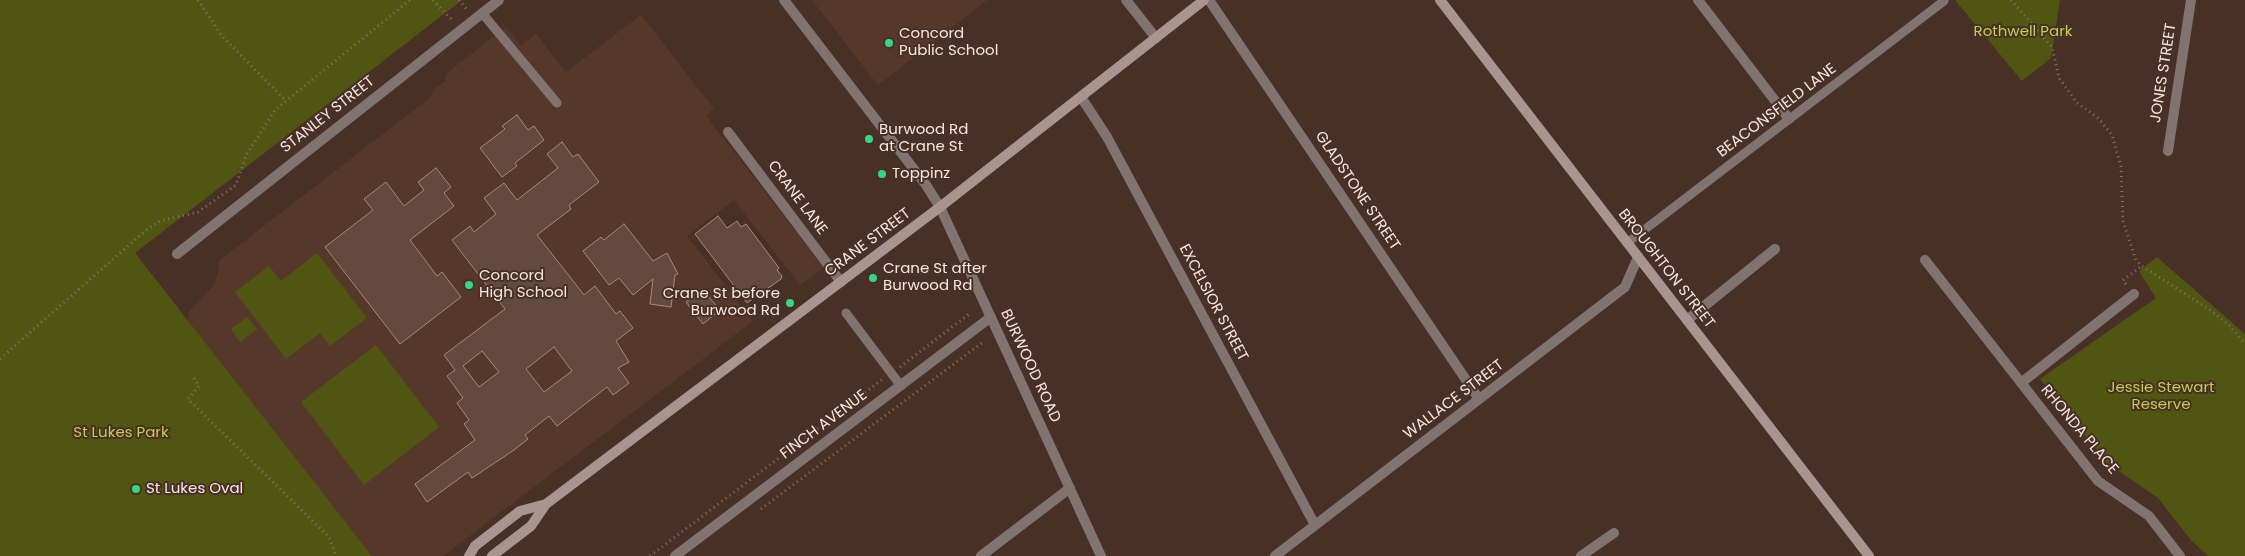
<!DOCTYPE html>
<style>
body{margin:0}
canvas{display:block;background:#493026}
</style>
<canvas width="2245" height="556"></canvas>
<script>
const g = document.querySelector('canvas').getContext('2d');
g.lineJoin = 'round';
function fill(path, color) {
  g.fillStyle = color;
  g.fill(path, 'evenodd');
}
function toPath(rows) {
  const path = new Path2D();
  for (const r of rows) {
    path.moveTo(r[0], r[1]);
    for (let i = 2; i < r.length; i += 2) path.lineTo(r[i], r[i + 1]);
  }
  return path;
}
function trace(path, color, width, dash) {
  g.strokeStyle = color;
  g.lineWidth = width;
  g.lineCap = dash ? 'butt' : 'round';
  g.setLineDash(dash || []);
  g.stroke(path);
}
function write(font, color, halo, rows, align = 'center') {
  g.font = font + ' Poppins,sans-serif';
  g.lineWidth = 4;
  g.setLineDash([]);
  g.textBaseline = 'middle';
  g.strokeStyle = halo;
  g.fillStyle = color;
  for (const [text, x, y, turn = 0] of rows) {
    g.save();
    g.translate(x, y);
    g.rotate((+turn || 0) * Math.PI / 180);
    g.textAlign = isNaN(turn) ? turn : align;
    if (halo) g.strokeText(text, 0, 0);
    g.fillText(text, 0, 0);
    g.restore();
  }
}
fill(toPath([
 [812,0,987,0,878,85],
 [641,15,714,109,706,116,824,268,800,285,734,200,687,236,753,321,443,556,372,556,188,323,188,313,214,285,218,273,220,260,432,96,433,90,445,81,446,74,506,27,521,46,536,34,566,72]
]), '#56382b');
fill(toPath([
 [0,0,462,0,135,253,372,556,0,556],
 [1955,0,2060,0,2051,58,2022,81],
 [317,253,367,318,330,346,320,333,286,359,235,292,269,266,281,281],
 [2157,257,2245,334,2245,556,2208,556,2191,540,2158,498,2107,463,2040,379,2156,298,2139,271],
 [247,317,257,329,240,342,231,329],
 [376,345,439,427,364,485,301,402]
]), '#505511');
const building = toPath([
 [517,115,528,130,534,126,544,140,515,163,517,166,502,177,480,148,505,129,502,126,517,115],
 [562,142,573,157,578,154,599,182,569,205,571,209,537,235,584,295,595,286,616,314,620,311,633,328,616,341,629,362,618,368,629,383,613,395,607,387,557,426,549,416,525,435,528,439,514,450,472,478,468,472,427,502,415,484,475,440,464,424,469,420,457,403,463,398,447,376,455,370,444,355,505,309,452,240,470,226,474,232,496,214,484,198,504,183,517,200,558,168,547,154,562,142],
 [554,347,572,371,544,392,526,369,554,347],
 [482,351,499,372,479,387,463,366,482,351],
 [436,168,451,187,444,193,454,206,410,240,437,276,442,272,461,297,400,344,325,247,373,210,364,199,386,182,404,206,424,190,418,182,436,168],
 [718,216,727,228,737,221,741,227,746,224,779,268,777,270,782,276,781,279,747,303,695,234,718,216],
 [624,224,653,261,667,253,678,274,675,275,671,307,650,304,653,279,633,295,619,278,609,285,583,251,601,237,604,240,624,224],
 [702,289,720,310,703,324,686,302,702,289]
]);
fill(building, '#63493e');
trace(building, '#a6887c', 1);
trace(toPath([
 [198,0,222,36,286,101],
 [433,0,453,21],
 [459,0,468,11],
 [2011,0,2052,47,2059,78,2077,103,2097,117,2112,135,2121,167,2123,221,2136,260,2142,266,2210,310,2229,325,2245,344],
 [2126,284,2123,280,2142,266],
 [78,289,82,292],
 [0,359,145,231,160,221,198,212,236,185,247,154,275,110,410,0],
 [900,367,969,314],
 [194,378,199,386,188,399,329,537,336,556],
 [761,509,982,343],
 [650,556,883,379]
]), '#867068', 3, [1, 4]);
trace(toPath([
 [482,13,557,103],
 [1627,243,1944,1],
 [846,313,901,386]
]), '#817370', 9);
trace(toPath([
 [1126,0,1156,38],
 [1209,0,1479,399],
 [1698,0,1789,119],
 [1081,97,1107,137,1315,525],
 [728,132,841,282],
 [2168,151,2191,0],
 [177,254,499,0],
 [1925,260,2098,481,2149,516,2180,556],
 [1687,320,1775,249],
 [2021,383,2134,294],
 [675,556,991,317],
 [981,556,1070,488],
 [1275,556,1625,287,1638,257],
 [1581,556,1614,533]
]), '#817370', 10);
trace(toPath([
 [784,0,926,185,940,207,1101,556]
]), '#817370', 10);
trace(toPath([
 [1440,0,1869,556],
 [469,556,475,546,520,511,546,504],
 [492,556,531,526,546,504,940,207,1204,0]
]), '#aa948f', 10);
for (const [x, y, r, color] of [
 [889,43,5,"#33d881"],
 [869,139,5,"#33d881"],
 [882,174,5,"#33d881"],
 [873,278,5,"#33d881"],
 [469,285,5,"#33d881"],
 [790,303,5,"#33d881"],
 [136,489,5,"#33d881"]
]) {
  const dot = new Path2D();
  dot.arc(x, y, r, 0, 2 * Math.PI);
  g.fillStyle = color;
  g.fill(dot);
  trace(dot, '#493026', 2);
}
write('15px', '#c3ce4c', '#493026', [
 ["Rothwell Park",2023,32],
 ["Jessie Stewart",2161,388],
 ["Reserve",2161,405],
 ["St Lukes Park",121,433]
]);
write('15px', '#f8e7e1', '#493026', [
 ["Concord",899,34],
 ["Public School",899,51],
 ["Burwood Rd",879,130],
 ["at Crane St",879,147],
 ["Toppinz",892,174],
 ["Crane St after",883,269],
 ["Burwood Rd",883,286],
 ["Concord",479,276],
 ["High School",479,293],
 ["Crane St before",780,294,"right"],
 ["Burwood Rd",780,311,"right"],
 ["St Lukes Oval",146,489]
], 'left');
write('15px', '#f8e7e1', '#493026', [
 ["JONES STREET",2164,73,-81],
 ["BEACONSFIELD LANE",1777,111,-37],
 ["STANLEY STREET",328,115,-38],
 ["GLADSTONE STREET",1357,191,56],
 ["CRANE LANE",797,198,53],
 ["CRANE STREET",868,243,-37],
 ["BROUGHTON STREET",1666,269,52],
 ["EXCELSIOR STREET",1213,303,62],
 ["BURWOOD ROAD",1030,366,65],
 ["WALLACE STREET",1454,400,-37],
 ["FINCH AVENUE",824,425,-37],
 ["RHONDA PLACE",2079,430,50]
]);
</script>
